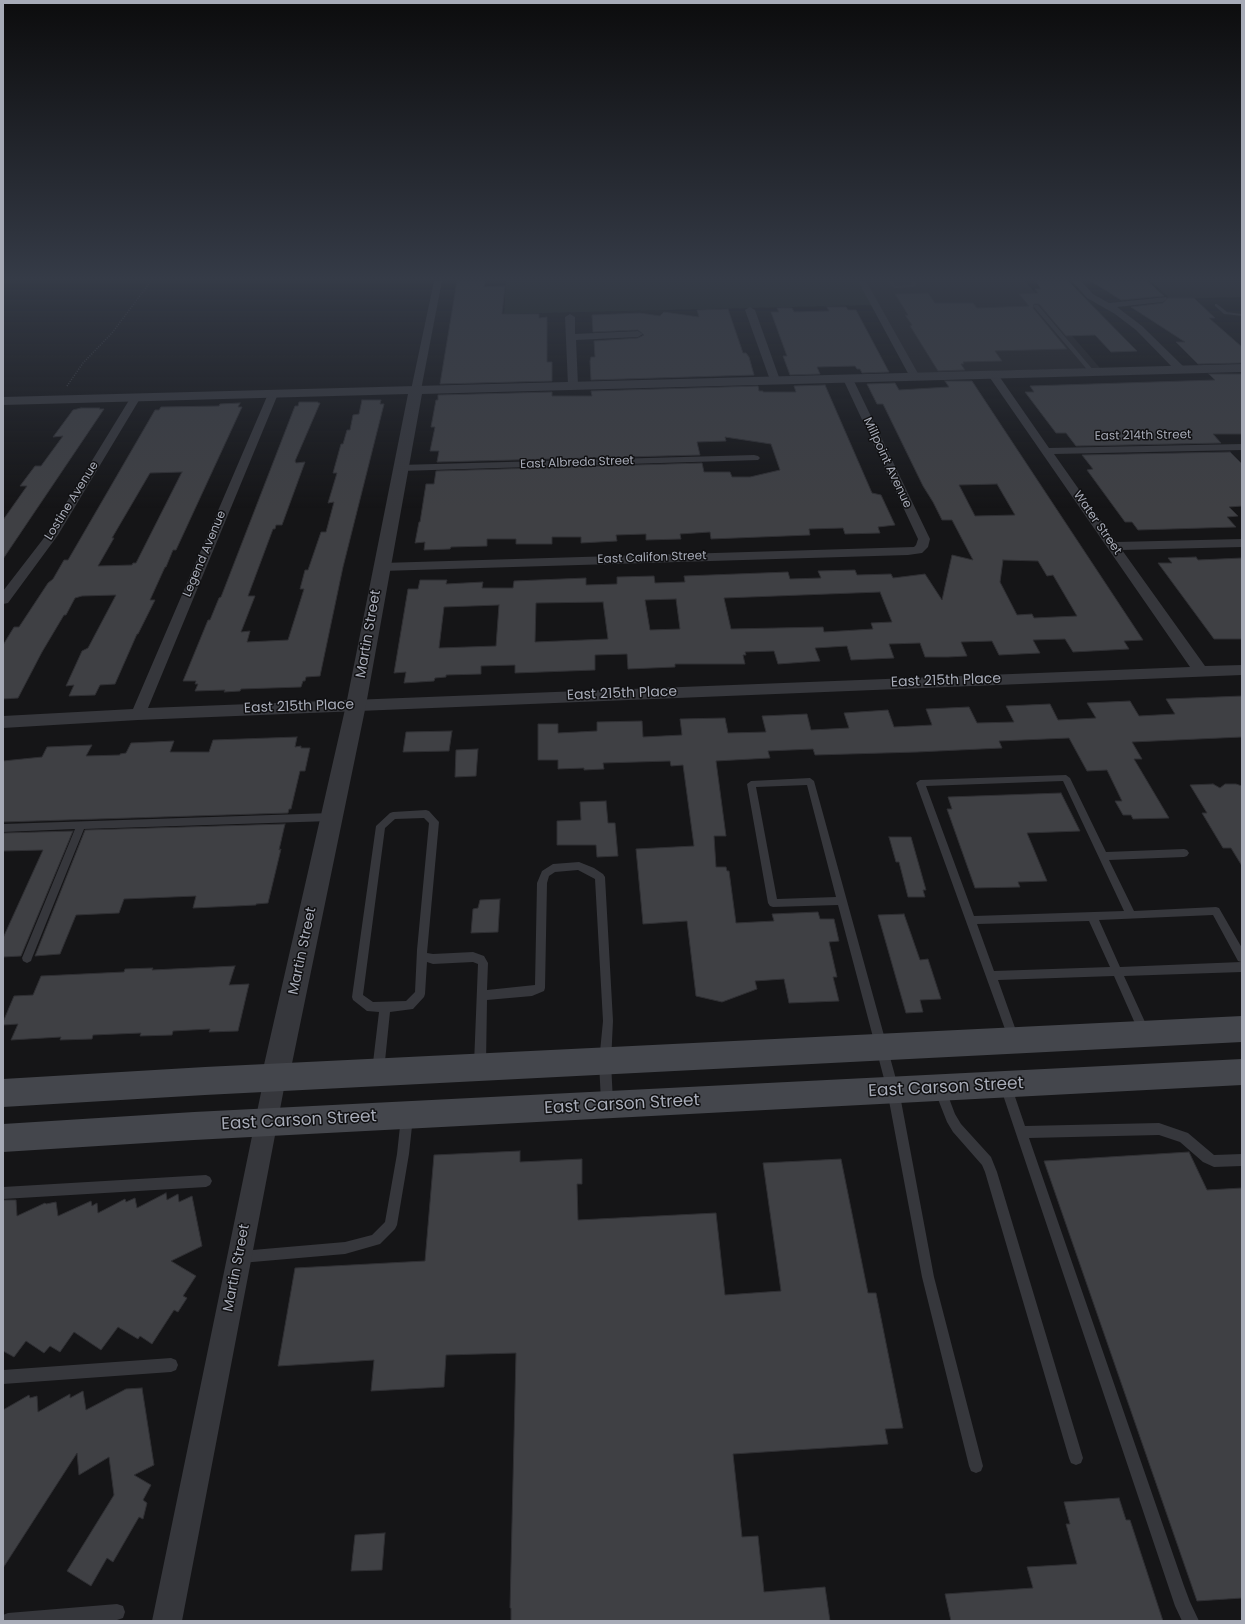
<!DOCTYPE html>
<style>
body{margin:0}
#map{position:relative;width:1245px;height:1624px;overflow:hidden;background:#151517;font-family:Poppins,sans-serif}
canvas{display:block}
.frame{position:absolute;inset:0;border:4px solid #a7abb7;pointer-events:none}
</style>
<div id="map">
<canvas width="1245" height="1624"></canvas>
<div class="frame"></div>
</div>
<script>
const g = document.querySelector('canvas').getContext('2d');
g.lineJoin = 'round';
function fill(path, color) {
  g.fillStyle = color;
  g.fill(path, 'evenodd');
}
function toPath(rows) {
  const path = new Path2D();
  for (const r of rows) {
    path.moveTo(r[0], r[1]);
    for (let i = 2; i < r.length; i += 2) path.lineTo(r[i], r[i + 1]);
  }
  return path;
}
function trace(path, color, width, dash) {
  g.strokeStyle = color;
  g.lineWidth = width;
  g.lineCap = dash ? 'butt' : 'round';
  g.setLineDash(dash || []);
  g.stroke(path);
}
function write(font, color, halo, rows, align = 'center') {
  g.font = font + ' Poppins,sans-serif';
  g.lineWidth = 3;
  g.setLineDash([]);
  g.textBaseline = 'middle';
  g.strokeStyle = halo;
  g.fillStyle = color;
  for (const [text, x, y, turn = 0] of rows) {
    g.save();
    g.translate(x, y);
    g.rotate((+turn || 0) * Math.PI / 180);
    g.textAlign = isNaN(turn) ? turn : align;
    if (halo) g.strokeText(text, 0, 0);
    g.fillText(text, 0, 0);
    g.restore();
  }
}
fill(toPath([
 [863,281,1025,281,1100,368,993,371,916,376],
 [1151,281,1242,281,1242,297,1170,299]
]), '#212124');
fill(toPath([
 [506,281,861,281,874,305,504,314]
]), '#1f2721');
const building = toPath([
 [457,281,485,281,484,287,505,286,502,314,539,314,539,318,547,317,547,362,552,362,552,381,440,384,457,281],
 [1036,281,1068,281,1137,351,1111,352,1095,335,1066,336,1039,304,1034,304,1033,308,1067,349,995,351,1002,361,963,362,964,364,961,364,965,370,938,371,910,326,912,325,905,315,908,315,895,294,928,293,935,303,973,303,977,308,1029,306,1019,294,1038,293,1035,289,1041,289,1036,281],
 [1091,281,1147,281,1164,296,1121,300,1091,281],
 [1168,298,1194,298,1215,318,1209,318,1242,347,1242,363,1198,364,1176,342,1185,342,1131,307,1163,303,1168,298],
 [827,307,846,307,848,310,856,310,889,372,862,373,860,369,857,369,855,366,817,367,820,374,790,375,783,356,787,356,771,312,779,312,777,308,792,308,794,312,829,311,827,307],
 [728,309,743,353,746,353,749,357,754,375,591,380,590,361,591,357,595,357,594,341,638,338,644,335,638,330,593,332,592,315,640,313,660,316,664,312,699,317,697,310,728,309],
 [1209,374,1242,374,1242,434,1213,434,1221,443,1076,446,1066,433,1056,433,1025,392,1034,392,1030,386,1215,380,1209,374],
 [945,381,972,381,1143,640,1124,641,1129,649,1073,652,1065,639,1033,640,1040,653,999,655,992,641,961,642,967,656,948,657,925,657,920,643,889,644,894,658,851,660,847,646,815,648,820,661,778,664,774,651,745,652,746,655,743,655,745,664,675,664,675,667,628,669,627,654,595,655,595,670,515,673,515,665,481,666,481,674,446,675,446,677,435,678,434,681,404,683,406,672,394,673,408,589,418,589,420,580,447,580,446,584,483,582,482,588,513,588,514,581,586,578,586,585,617,584,617,577,654,576,655,583,685,582,684,576,788,572,790,579,821,578,818,571,855,570,857,575,891,574,893,578,925,574,942,600,952,555,973,560,952,520,942,520,933,502,923,486,883,404,877,404,867,384,895,383,899,390,949,387,945,381],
 [997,484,1015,515,975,516,959,485,997,484],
 [1003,560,1038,561,1047,576,1053,575,1077,616,1034,618,1032,614,1017,615,1000,582,1003,560],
 [880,592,892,622,871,623,873,629,824,632,823,627,731,629,724,598,880,592],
 [676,599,680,629,650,630,645,600,676,599],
 [603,602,608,639,535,642,536,603,603,602],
 [499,605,496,646,439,648,444,607,499,605],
 [825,385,872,493,881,495,895,525,878,527,880,533,845,534,843,528,809,529,810,535,711,539,710,532,680,534,681,539,646,540,646,534,616,535,617,541,581,543,581,537,552,537,552,544,516,544,516,539,487,539,487,546,451,547,450,549,424,550,425,542,415,543,419,522,420,522,426,484,434,484,436,471,702,463,704,472,730,472,732,477,750,477,780,470,771,444,725,437,726,441,697,442,700,455,437,462,439,451,430,451,435,427,431,427,436,400,438,400,438,395,552,392,552,396,592,396,591,391,758,386,759,391,763,391,763,392,796,392,794,386,825,385],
 [362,400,381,400,380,404,384,404,343,567,320,676,306,677,305,681,303,681,301,687,241,689,240,691,224,692,225,690,195,691,198,684,195,684,196,681,183,681,208,620,210,620,219,598,221,597,295,406,298,406,299,402,318,402,318,403,320,403,295,461,296,463,305,462,290,503,282,525,276,525,275,529,273,529,248,596,255,596,241,632,250,631,247,642,288,640,304,589,300,589,305,570,308,570,321,532,326,532,334,502,328,503,337,473,333,473,341,444,343,444,347,430,350,430,353,415,359,414,362,400],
 [240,403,238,407,242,407,176,550,173,550,166,567,165,567,150,600,155,600,138,634,137,634,115,684,100,685,95,695,69,696,74,685,66,686,82,651,88,648,116,595,82,596,75,598,66,615,64,615,42,652,18,698,3,699,3,645,14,627,19,627,48,583,53,579,64,560,68,560,155,410,159,410,161,407,219,406,220,404,240,403],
 [182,472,136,563,133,563,132,565,98,566,114,538,112,538,150,473,182,472],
 [81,408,100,408,99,409,104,409,3,559,3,520,27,486,20,486,35,466,41,466,63,436,53,437,73,410,81,408],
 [1230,452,1242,464,1242,506,1229,507,1238,516,1227,517,1236,527,1138,530,1132,522,1125,522,1087,470,1093,469,1082,455,1230,452],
 [1196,557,1198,560,1242,558,1242,639,1214,639,1158,563,1172,563,1168,558,1196,557],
 [1242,696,1242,737,1132,742,1142,759,1134,759,1169,818,1133,819,1131,815,1123,815,1115,801,1122,801,1107,770,1087,771,1069,738,999,741,1002,748,917,752,815,755,813,749,768,751,770,758,716,761,726,836,714,836,716,867,726,867,727,871,729,871,736,923,774,921,772,914,818,912,820,919,834,919,839,941,829,942,837,977,833,977,839,1001,789,1003,784,979,755,981,757,989,722,1002,696,996,687,921,643,924,636,849,694,846,683,765,671,766,670,761,603,763,604,769,584,770,584,768,558,769,558,760,538,760,538,724,558,724,558,733,597,731,597,722,642,721,643,737,682,735,680,719,725,718,728,733,766,732,762,716,807,714,811,730,849,728,844,713,888,710,894,727,932,725,926,709,969,707,977,723,1014,722,1006,706,1050,704,1058,720,1096,718,1087,703,1130,701,1139,716,1175,714,1166,699,1242,696],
 [452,731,449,751,403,752,406,732,452,731],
 [297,737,295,747,301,746,301,748,310,748,305,771,300,771,291,809,289,809,288,813,3,822,3,761,42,757,47,747,92,745,86,756,120,755,120,754,126,753,131,743,174,741,170,752,209,752,213,740,297,737],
 [478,749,476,776,455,777,456,750,478,749],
 [1213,784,1220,788,1225,784,1236,784,1242,786,1242,866,1231,848,1223,848,1202,813,1207,813,1190,785,1213,784],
 [1061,793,1080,831,1027,833,1047,881,1018,882,1020,887,975,888,947,809,952,809,948,797,1061,793],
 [606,801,608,823,615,823,618,856,597,857,596,845,557,845,557,821,581,820,580,802,606,801],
 [285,824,279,850,281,849,268,903,256,904,256,905,193,908,196,896,124,899,119,913,76,915,60,954,35,956,85,830,285,824],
 [73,831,21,956,3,957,3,938,43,850,3,851,3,833,73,831],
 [889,837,911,837,926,890,923,890,925,897,908,897,899,862,896,862,889,837],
 [500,899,498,932,471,933,473,909,478,908,480,900,500,899],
 [904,914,920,960,928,959,941,999,920,1000,923,1012,906,1013,878,915,904,914],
 [235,966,229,985,249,984,238,1031,209,1032,210,1029,173,1031,172,1035,140,1036,141,1033,93,1035,92,1039,60,1040,61,1037,11,1040,18,1024,3,1025,3,1022,14,996,33,995,41,976,124,972,125,969,153,968,152,970,235,966],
 [520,1151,520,1162,582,1159,582,1184,577,1184,578,1220,716,1213,725,1295,781,1291,763,1163,841,1159,868,1293,876,1293,903,1428,885,1429,888,1444,733,1454,742,1537,758,1536,764,1592,825,1587,830,1621,511,1621,511,1608,510,1608,516,1353,446,1355,444,1387,371,1391,374,1360,278,1366,295,1268,425,1261,434,1155,520,1151],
 [1189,1152,1207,1190,1242,1188,1242,1598,1197,1601,1044,1161,1189,1152],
 [166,1193,167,1200,178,1194,179,1202,192,1196,202,1246,171,1261,196,1276,183,1296,187,1298,178,1312,174,1310,152,1344,140,1336,138,1339,118,1327,101,1350,74,1332,60,1352,50,1346,44,1353,26,1341,14,1357,3,1351,3,1200,16,1200,17,1216,45,1203,46,1204,56,1202,58,1216,91,1201,92,1206,97,1203,98,1213,125,1199,126,1202,135,1198,137,1208,166,1193],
 [142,1388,154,1465,134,1475,151,1485,143,1500,147,1503,143,1519,139,1517,113,1562,107,1558,91,1586,67,1571,114,1495,109,1457,79,1475,77,1453,3,1568,3,1410,29,1395,30,1398,37,1396,38,1412,70,1394,70,1398,83,1391,86,1410,126,1389,142,1388],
 [1119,1498,1126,1520,1130,1520,1163,1621,951,1621,945,1594,1033,1588,1027,1567,1077,1564,1066,1524,1070,1524,1064,1502,1119,1498],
 [385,1533,382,1570,351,1571,355,1535,385,1533]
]);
fill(building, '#3f4044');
trace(building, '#2f2f33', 1);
trace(toPath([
 [67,386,83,363,112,333,151,281]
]), '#3c3e43', 1.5, [1, 1.5]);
fill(toPath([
 [888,281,892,281,895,286,912,285,911,281,915,281,917,284,914,287,894,288,888,281],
 [1217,304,1227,312,1242,314,1242,316,1224,314,1215,306,1215,304,1217,304],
 [1034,305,1038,305,1094,371,1094,373,1090,373,1034,307,1034,305],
 [1066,775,1070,778,1106,852,1184,849,1187,850,1189,853,1187,856,1184,857,1109,860,1134,911,1216,907,1219,908,1242,948,1242,972,1124,976,1150,1033,1149,1037,1145,1038,1141,1037,1114,976,998,980,1019,1039,1018,1043,1014,1044,1010,1043,916,783,920,780,1066,775],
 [1063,781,1124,911,974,916,926,786,1063,781],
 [1213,915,1238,961,1241,962,1120,967,1099,920,1213,915],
 [1089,921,1110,967,994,971,977,924,1089,921],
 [810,778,814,781,899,1090,934,1277,983,1466,981,1471,976,1473,971,1471,969,1466,922,1277,887,1090,838,905,773,907,770,906,768,903,747,784,751,781,810,778],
 [807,785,836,897,777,899,756,787,807,785],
 [426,810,429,811,439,822,427,953,433,954,473,952,484,956,488,963,487,990,535,985,537,883,542,871,553,864,579,862,594,868,603,874,605,877,613,1021,611,1062,613,1102,611,1106,607,1108,603,1106,601,1102,599,1062,603,1021,595,879,578,870,555,872,549,876,547,883,545,988,544,991,532,996,487,1000,486,1064,484,1068,480,1069,476,1068,474,1064,478,964,473,962,433,964,427,962,425,994,424,997,413,1009,390,1012,384,1071,382,1075,378,1076,374,1075,372,1071,379,1012,367,1011,353,1000,352,997,376,826,390,813,393,812,426,810],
 [424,818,429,823,417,950,415,992,406,1001,373,1002,363,995,385,828,395,819,424,818],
 [331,813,334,814,336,817,334,820,331,821,84,829,32,958,31,961,27,963,23,961,22,958,75,829,3,832,3,824,331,813],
 [1006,1080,1010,1082,1025,1126,1159,1123,1188,1133,1214,1155,1242,1154,1242,1166,1214,1167,1203,1162,1180,1142,1159,1135,1029,1138,1184,1586,1190,1602,1199,1621,1182,1621,1175,1606,1000,1086,1002,1082,1006,1080],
 [940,1083,944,1085,955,1114,961,1124,991,1157,997,1172,1083,1458,1081,1463,1076,1465,1071,1463,1069,1458,985,1172,982,1165,953,1132,947,1122,934,1089,936,1085,940,1083],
 [407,1111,411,1113,413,1117,409,1154,397,1225,395,1229,380,1244,345,1254,241,1263,236,1262,235,1257,236,1252,241,1251,345,1242,372,1235,385,1222,397,1154,401,1117,403,1113,407,1111],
 [206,1175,210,1177,212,1181,210,1185,206,1187,3,1199,3,1187,206,1175],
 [171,1358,176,1360,178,1365,176,1370,171,1372,3,1384,3,1370,171,1358],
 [117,1604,123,1606,125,1612,123,1618,117,1620,3,1621,3,1615,8,1613,117,1604]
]), '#36373c');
fill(toPath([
 [434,281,442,281,421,390,416,393,411,390,434,281],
 [858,281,866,281,920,377,919,379,911,379,910,377,858,281],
 [1072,281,1081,281,1093,294,1109,303,1166,297,1167,299,1163,302,1117,307,1142,326,1184,367,1185,369,1184,371,1176,371,1136,330,1115,314,1087,298,1072,281],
 [750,307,755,310,780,380,779,382,775,383,770,380,745,310,750,307],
 [570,314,575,317,575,334,638,331,643,334,638,337,576,340,578,385,577,387,569,387,568,385,565,317,570,314],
 [993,372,997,373,1049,448,1242,444,1242,450,1054,454,1116,542,1242,539,1242,547,1122,550,1205,666,1242,665,1242,675,138,720,3,728,3,716,133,709,268,394,273,391,278,394,148,708,1190,667,988,375,993,372],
 [848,376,853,379,930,539,928,547,922,553,908,555,382,571,377,570,375,567,377,564,382,563,914,547,916,545,918,539,843,379,848,376],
 [136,394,141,397,58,535,8,603,3,604,3,591,47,534,131,397,136,394],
 [754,455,758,456,760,458,758,460,400,471,396,470,394,468,396,466,400,465,754,455],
 [275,1068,282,1071,286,1078,182,1621,152,1621,264,1078,268,1071,275,1068]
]), '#36373c');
fill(toPath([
 [1242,364,1242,372,422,394,366,705,289,1078,285,1088,275,1091,265,1088,261,1078,346,705,408,394,3,405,3,397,1242,364]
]), '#36373c');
fill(toPath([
 [1242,1016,1242,1042,205,1095,3,1107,3,1079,205,1067,1242,1016],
 [1242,1059,1242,1085,194,1140,3,1152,3,1124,194,1112,1242,1059]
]), '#44464c');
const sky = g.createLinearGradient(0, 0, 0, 508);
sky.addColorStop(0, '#0c0c0d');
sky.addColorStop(0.55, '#353b47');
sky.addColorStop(1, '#353b4700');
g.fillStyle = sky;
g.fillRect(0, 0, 1245, 508);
write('12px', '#a7abb7', '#101012', [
 ["East 214th Street",1143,436,-1],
 ["East Albreda Street",577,463,-2],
 ["Millpoint Avenue",887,463,65],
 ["Lostine Avenue",72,501,-58],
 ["Water Street",1097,523,55],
 ["Legend Avenue",205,554,-67],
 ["East Califon Street",652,558,-2]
]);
write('14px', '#a7abb7', '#101012', [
 ["Martin Street",369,634,-80],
 ["East 215th Place",946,681,-2],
 ["East 215th Place",622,694,-2],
 ["East 215th Place",299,707,-2],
 ["Martin Street",303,951,-78],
 ["Martin Street",237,1268,-79]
]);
write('17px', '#a7abb7', '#101012', [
 ["East Carson Street",946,1088,-3],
 ["East Carson Street",622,1105,-3],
 ["East Carson Street",299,1121,-3]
]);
</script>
